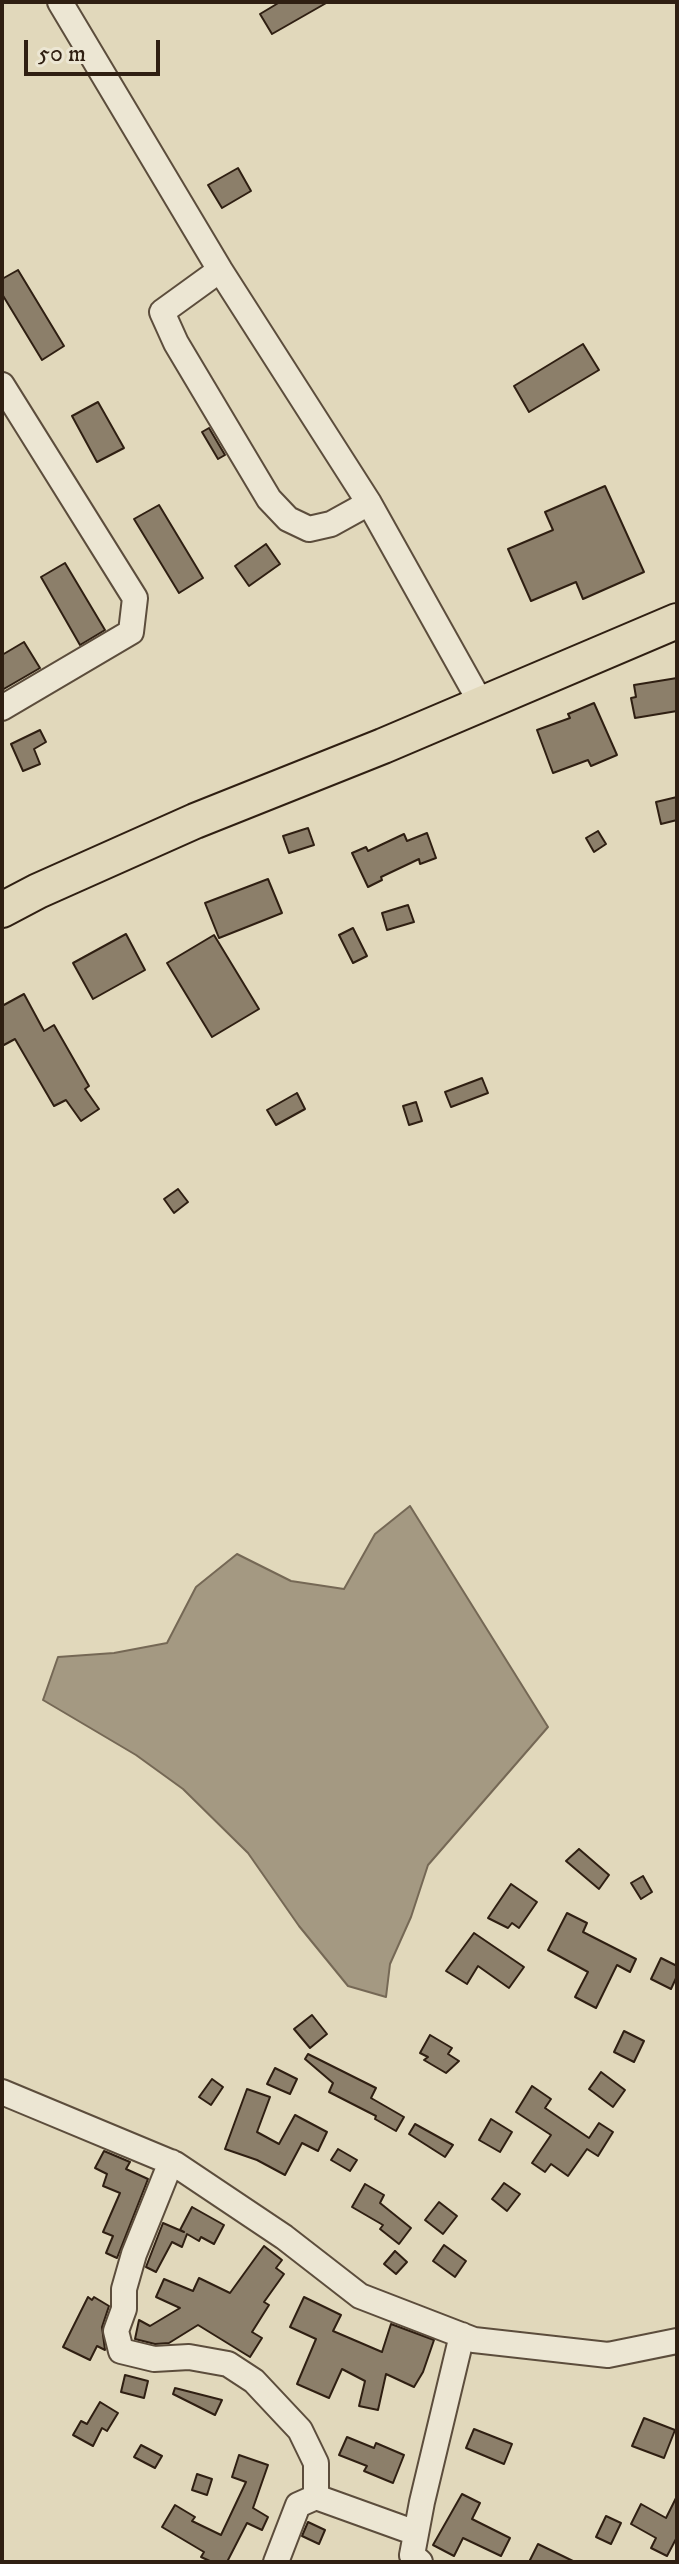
<!DOCTYPE html>
<style>
body{margin:0}
#map{position:relative;width:679px;height:2564px;overflow:hidden;background:#e1d8bb;font-family:"IM FELL DW Pica",serif}
canvas{display:block}
.frame{position:absolute;inset:0;border:4px solid #2f1f12;pointer-events:none}
.scale{position:absolute;left:24px;top:40px;width:136px;height:36px;box-sizing:border-box;border:4px solid #2f1f12;border-top:0;padding-left:10px;font-size:24px;line-height:28px;white-space:nowrap;color:#2f1f12;-webkit-text-stroke:6px #ece6d3;paint-order:stroke}
</style>
<div id="map">
<canvas width="679" height="2564"></canvas>
<div class="frame"></div>
<div class="scale">50 m</div>
</div>
<script>
const g = document.querySelector('canvas').getContext('2d');
g.lineJoin = 'round';
function fill(path, color) {
  g.fillStyle = color;
  g.fill(path, 'evenodd');
}
function toPath(rows) {
  const path = new Path2D();
  for (const r of rows) {
    path.moveTo(r[0], r[1]);
    for (let i = 2; i < r.length; i += 2) path.lineTo(r[i], r[i + 1]);
  }
  return path;
}
function trace(path, color, width, dash) {
  g.strokeStyle = color;
  g.lineWidth = width;
  g.lineCap = dash ? 'butt' : 'round';
  g.setLineDash(dash || []);
  g.stroke(path);
}
const water = toPath([
 [410,1506,548,1727,428,1865,411,1917,390,1964,386,1997,348,1986,299,1926,248,1853,183,1789,136,1755,43,1700,58,1657,114,1653,167,1643,196,1587,237,1554,291,1581,344,1589,375,1534,410,1506]
]);
fill(water, '#a49982');
trace(water, '#756855', 2);
const building = toPath([
 [280,2,328,2,272,34,260,14,280,2],
 [238,168,251,191,222,208,208,185,238,168],
 [18,270,64,346,42,360,2,294,2,279,18,270],
 [583,344,599,370,529,412,514,386,583,344],
 [98,402,124,448,97,462,72,416,98,402],
 [209,428,225,455,218,459,202,432,209,428],
 [605,486,644,572,583,599,576,582,531,601,508,549,553,530,545,512,605,486],
 [159,505,203,578,179,593,134,519,159,505],
 [266,544,280,564,249,586,235,566,266,544],
 [65,563,105,630,80,645,41,577,65,563],
 [24,642,40,668,2,690,2,655,24,642],
 [677,678,677,711,635,718,631,698,636,697,634,685,677,678],
 [594,703,617,755,591,766,588,760,553,773,537,730,570,718,568,714,594,703],
 [40,730,46,742,34,749,40,764,23,771,11,744,40,730],
 [677,797,677,820,661,824,656,802,677,797],
 [308,828,314,845,289,853,283,836,308,828],
 [598,831,606,844,594,852,586,838,598,831],
 [427,833,436,858,420,864,419,859,381,877,382,880,368,887,352,853,366,847,368,851,404,834,407,841,427,833],
 [268,879,282,913,219,938,205,903,268,879],
 [408,905,414,922,387,930,382,913,408,905],
 [353,928,367,956,353,963,339,935,353,928],
 [126,934,145,970,93,999,73,963,126,934],
 [214,935,259,1009,212,1037,167,963,214,935],
 [24,994,44,1031,54,1025,89,1086,85,1089,99,1109,81,1121,66,1100,54,1106,15,1039,2,1046,2,1006,24,994],
 [482,1078,488,1093,451,1107,445,1092,482,1078],
 [297,1093,305,1109,276,1125,267,1110,297,1093],
 [416,1102,422,1121,409,1125,403,1106,416,1102],
 [178,1189,188,1202,174,1213,164,1199,178,1189],
 [579,1849,609,1875,599,1889,566,1861,579,1849],
 [643,1876,652,1892,641,1899,631,1883,643,1876],
 [511,1884,537,1902,519,1928,512,1923,508,1928,488,1918,511,1884],
 [567,1913,587,1923,583,1932,636,1959,630,1972,617,1965,596,2008,575,1997,588,1972,548,1950,567,1913],
 [474,1933,524,1967,509,1988,478,1966,467,1984,446,1971,474,1933],
 [661,1958,677,1966,677,1976,671,1989,651,1979,661,1958],
 [312,2015,327,2034,310,2048,294,2029,312,2015],
 [624,2031,644,2041,634,2062,614,2052,624,2031],
 [430,2035,452,2048,448,2054,459,2061,446,2073,424,2060,428,2057,420,2053,430,2035],
 [308,2054,376,2088,371,2098,404,2117,396,2131,375,2119,376,2116,329,2092,333,2083,305,2059,308,2054],
 [275,2068,297,2079,290,2094,267,2084,275,2068],
 [601,2072,625,2090,613,2107,589,2089,601,2072],
 [212,2079,223,2087,211,2105,199,2097,212,2079],
 [532,2086,551,2099,545,2108,589,2138,599,2123,613,2132,598,2156,587,2149,568,2176,551,2164,545,2172,532,2163,551,2135,516,2112,532,2086],
 [247,2089,270,2097,257,2132,279,2144,295,2115,327,2132,318,2151,302,2143,285,2175,257,2160,225,2149,247,2089],
 [491,2119,512,2132,500,2152,479,2140,491,2119],
 [415,2124,453,2145,445,2157,409,2134,415,2124],
 [338,2149,357,2160,350,2171,331,2160,338,2149],
 [104,2151,130,2162,126,2169,148,2179,117,2258,106,2253,113,2236,103,2232,120,2193,103,2186,107,2174,95,2168,104,2151],
 [504,2183,520,2194,507,2211,492,2199,504,2183],
 [365,2184,384,2195,380,2203,411,2228,399,2244,380,2229,383,2225,352,2207,365,2184],
 [439,2202,457,2216,443,2234,425,2220,439,2202],
 [192,2207,224,2225,214,2244,201,2237,199,2241,187,2234,182,2247,172,2242,156,2272,146,2267,163,2223,184,2232,180,2230,192,2207],
 [444,2245,466,2261,455,2277,433,2261,444,2245],
 [264,2246,282,2260,276,2268,284,2274,264,2302,269,2305,252,2332,262,2338,250,2357,198,2325,169,2343,155,2344,135,2339,139,2320,150,2326,180,2308,156,2297,164,2279,193,2291,199,2278,230,2293,264,2246],
 [395,2251,407,2262,396,2274,384,2264,395,2251],
 [88,2297,92,2300,94,2297,109,2306,102,2327,105,2350,97,2346,90,2360,63,2347,88,2297],
 [304,2297,341,2315,333,2331,382,2352,391,2324,434,2340,423,2372,414,2387,386,2374,378,2410,359,2406,365,2381,342,2369,329,2398,297,2384,316,2339,290,2327,304,2297],
 [125,2375,148,2381,144,2398,121,2392,125,2375],
 [175,2388,222,2400,215,2415,173,2394,175,2388],
 [100,2402,118,2413,107,2431,102,2428,93,2446,73,2435,81,2421,87,2424,100,2402],
 [644,2418,675,2430,664,2458,632,2446,644,2418],
 [474,2429,512,2444,504,2464,466,2448,474,2429],
 [347,2437,374,2448,376,2443,404,2455,393,2483,364,2471,367,2466,339,2455,347,2437],
 [141,2445,162,2456,155,2468,134,2457,141,2445],
 [239,2455,268,2465,253,2508,268,2517,262,2530,247,2523,227,2562,212,2562,201,2557,204,2552,162,2527,175,2505,195,2517,192,2521,221,2535,246,2482,232,2477,239,2455],
 [197,2474,212,2479,207,2495,192,2490,197,2474],
 [462,2494,480,2503,472,2519,510,2538,501,2556,463,2538,454,2556,433,2545,462,2494],
 [677,2496,677,2537,667,2556,651,2548,656,2538,631,2524,641,2504,666,2518,677,2496],
 [606,2516,621,2523,611,2544,596,2537,606,2516],
 [308,2522,325,2530,319,2544,302,2536,308,2522],
 [538,2544,575,2562,529,2562,538,2544]
]);
fill(building, '#8c7f6a');
trace(building, '#2f1f12', 2);
const minor = toPath([
 [60,2,220,270,369,503,482,705],
 [220,270,162,312,176,343,269,499,288,519,309,529,331,524,369,503],
 [2,385,135,598,131,632,2,708],
 [2,2092,175,2164,284,2237,360,2296,474,2340,608,2355,677,2341],
 [171,2162,134,2254,124,2289,124,2309,116,2331,121,2351,154,2359,189,2357,228,2364,254,2381,300,2430,316,2463,316,2497,416,2533],
 [276,2562,298,2505,316,2497],
 [420,2562,412,2555,422,2502,462,2335]
]);
const highway = toPath([
 [2,910,38,891,195,821,383,746,677,621]
]);
trace(minor, '#5c4d3c', 28);
trace(highway, '#2f1f12', 38);
trace(minor, '#ece6d3', 24);
trace(highway, '#e1d8bb', 34);
</script>
